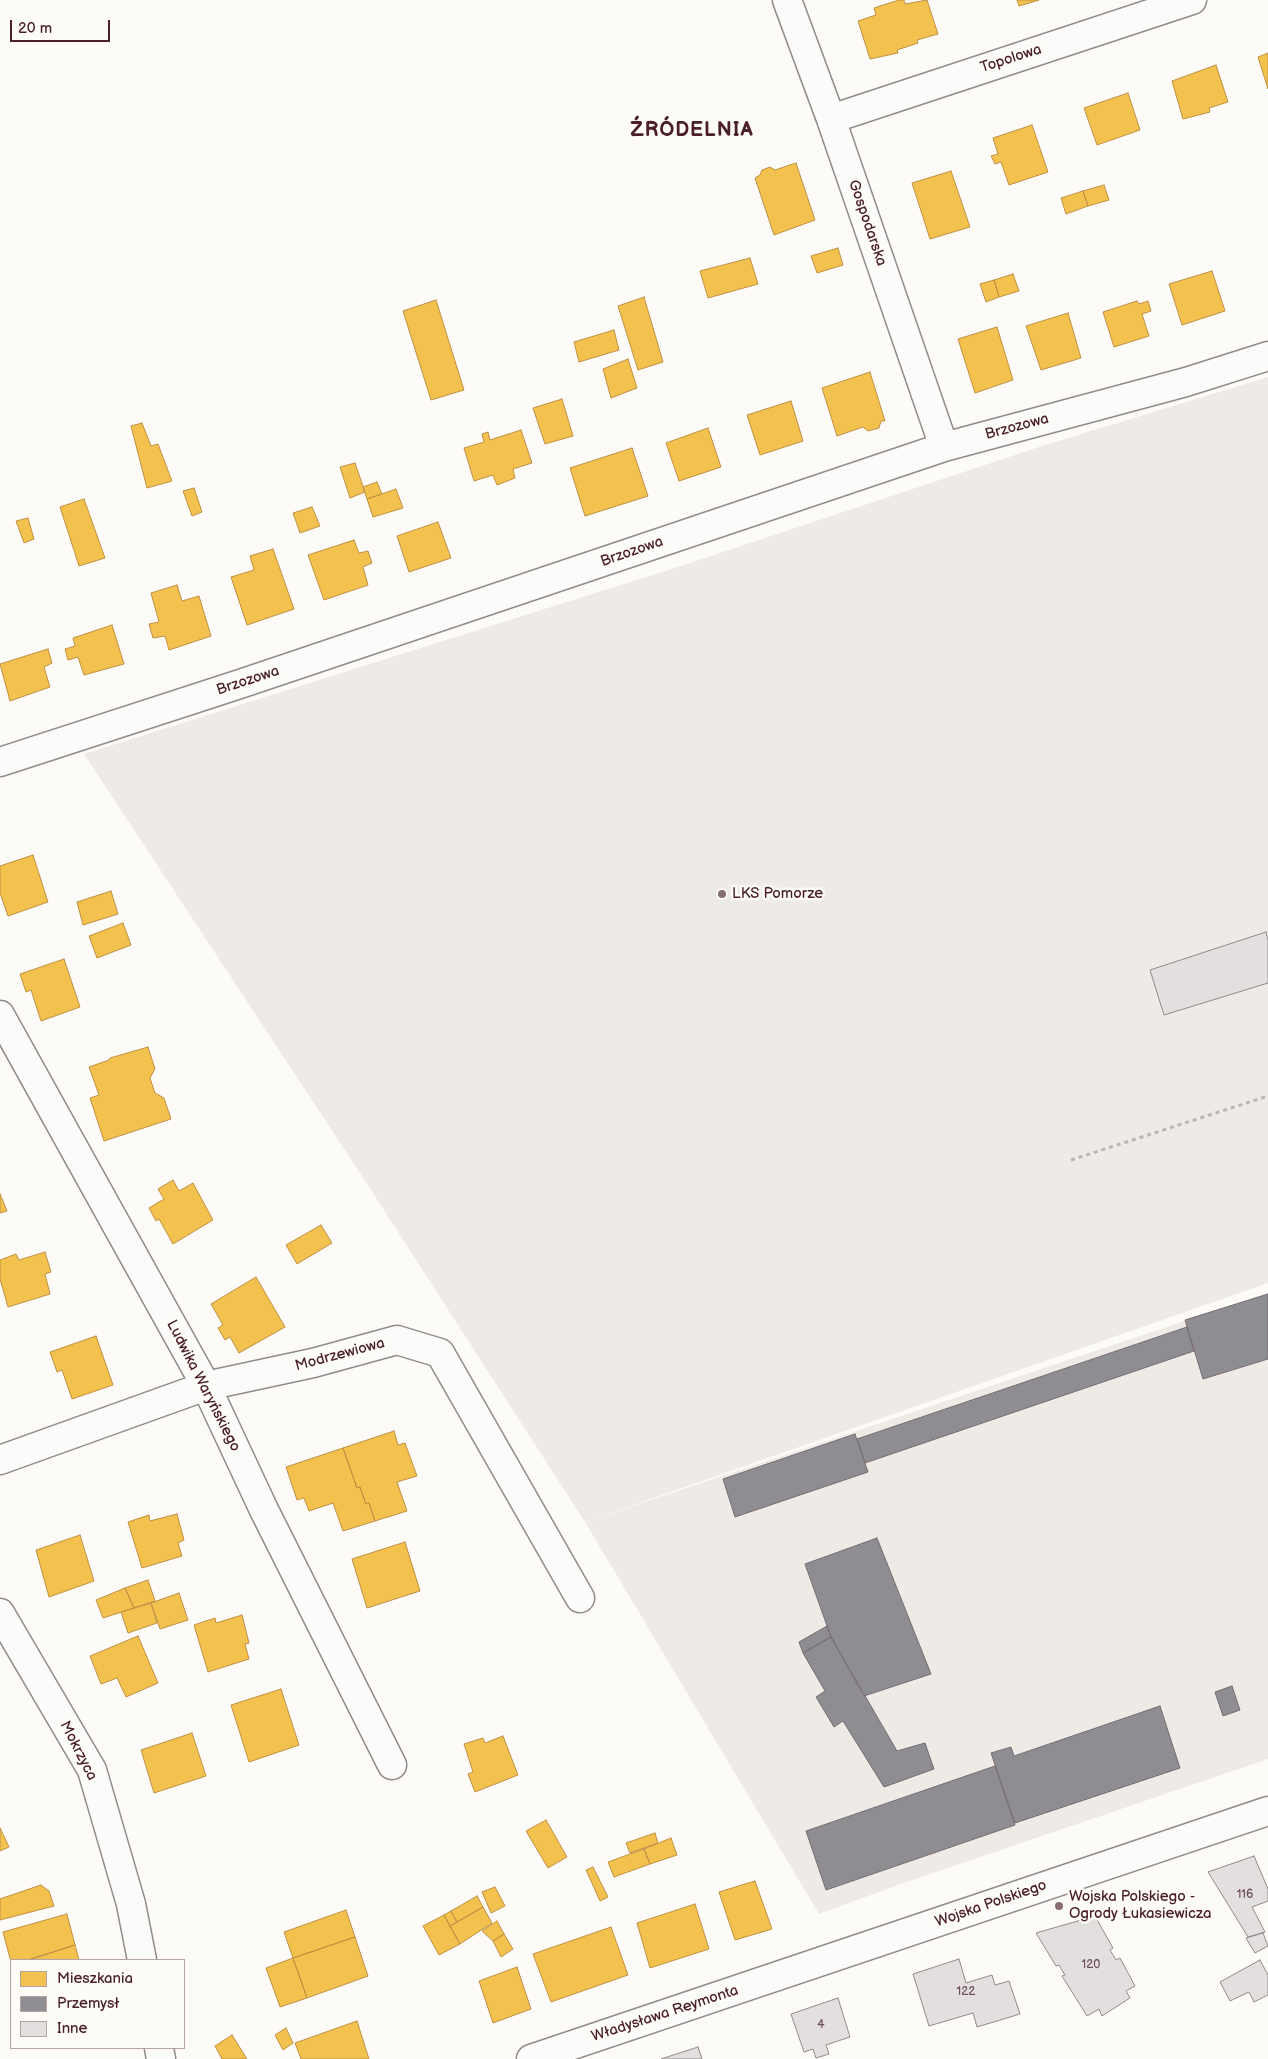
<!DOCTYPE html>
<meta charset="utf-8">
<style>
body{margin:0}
#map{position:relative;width:1268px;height:2059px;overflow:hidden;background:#fcfbf8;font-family:"Balsamiq Sans",sans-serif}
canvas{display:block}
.legend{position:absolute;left:10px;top:1959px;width:175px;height:90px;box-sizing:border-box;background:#fdfcf7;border:1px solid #b5a4a5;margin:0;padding:6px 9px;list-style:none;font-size:15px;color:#4a1f2b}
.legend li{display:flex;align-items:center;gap:10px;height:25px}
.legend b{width:25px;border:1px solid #b5a4a5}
.scale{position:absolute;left:10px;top:20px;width:100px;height:22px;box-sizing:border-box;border:2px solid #4a1f2b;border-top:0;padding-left:6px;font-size:15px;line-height:18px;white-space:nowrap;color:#4a1f2b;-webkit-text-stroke:4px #fdfcf7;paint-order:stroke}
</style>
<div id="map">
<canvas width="1268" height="2059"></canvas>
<ul class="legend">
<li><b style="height:14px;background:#f2c14e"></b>Mieszkania</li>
<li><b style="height:14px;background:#8d8d92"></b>Przemysł</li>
<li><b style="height:14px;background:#e2dfde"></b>Inne</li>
</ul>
<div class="scale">20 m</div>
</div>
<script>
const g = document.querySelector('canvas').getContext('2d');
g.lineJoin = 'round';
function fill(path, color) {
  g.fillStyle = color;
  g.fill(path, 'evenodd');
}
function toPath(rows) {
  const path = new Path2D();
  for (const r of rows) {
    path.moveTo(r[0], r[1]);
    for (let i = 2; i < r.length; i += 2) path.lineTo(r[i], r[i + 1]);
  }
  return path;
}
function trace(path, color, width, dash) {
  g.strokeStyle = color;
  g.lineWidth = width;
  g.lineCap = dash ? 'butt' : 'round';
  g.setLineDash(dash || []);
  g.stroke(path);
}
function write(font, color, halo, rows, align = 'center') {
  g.font = font + ' "Balsamiq Sans",sans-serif';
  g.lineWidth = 5;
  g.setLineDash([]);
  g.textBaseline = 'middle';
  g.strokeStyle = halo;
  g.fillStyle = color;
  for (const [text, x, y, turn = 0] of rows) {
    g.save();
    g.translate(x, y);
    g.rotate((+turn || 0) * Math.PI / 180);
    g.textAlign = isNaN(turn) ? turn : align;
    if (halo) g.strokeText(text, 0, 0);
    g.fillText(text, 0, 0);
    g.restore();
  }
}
fill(toPath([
 [1268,1293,1268,1759,901,1884,819,1914,585,1522]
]), '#eeebe7');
fill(toPath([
 [1268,377,1268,1283,585,1522,360,1173,84,754,678,567,1042,446]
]), '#eeeae8');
const homes = toPath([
 [899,0,904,0,905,4,927,0,938,34,917,40,918,43,897,50,898,53,870,59,858,21,876,15,874,8,899,0],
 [1017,0,1039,0,1019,6,1017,0],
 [1268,53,1268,89,1258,57,1268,53],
 [1216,65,1228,102,1209,108,1210,112,1183,119,1172,81,1216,65],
 [1128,93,1140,130,1097,145,1084,108,1128,93],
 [1032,125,1048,172,1009,185,1001,162,995,164,991,156,998,154,993,138,1032,125],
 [796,163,815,220,774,235,755,178,760,175,762,170,770,167,775,170,796,163],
 [951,171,970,227,930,239,912,183,951,171],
 [1104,185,1109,200,1088,206,1083,191,1104,185],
 [1083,191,1088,206,1066,214,1061,198,1083,191],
 [838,248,843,265,817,273,811,256,838,248],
 [750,258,758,284,708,298,700,271,750,258],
 [1212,271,1225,311,1182,325,1169,284,1212,271],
 [1013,274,1019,291,999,297,994,280,1013,274],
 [994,280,999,297,986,302,980,284,994,280],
 [644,297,663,362,638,370,618,306,644,297],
 [436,300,464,390,431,400,403,311,436,300],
 [1137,301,1139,304,1148,301,1151,311,1142,314,1149,336,1114,347,1103,312,1137,301],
 [1068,313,1081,358,1041,370,1026,326,1068,313],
 [997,327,1013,380,975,393,958,339,997,327],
 [614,330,619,350,579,362,574,342,614,330],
 [628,359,637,388,611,398,603,369,628,359],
 [870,372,885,421,881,421,879,428,868,431,863,427,837,436,822,388,870,372],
 [562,399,573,436,545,444,533,408,562,399],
 [791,401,803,441,760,455,747,415,791,401],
 [142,423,151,446,158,444,172,481,147,488,131,426,142,423],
 [708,428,721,467,679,481,666,443,708,428],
 [521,430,532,463,513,469,515,478,497,485,493,475,474,481,464,448,484,442,482,434,488,432,490,440,521,430],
 [632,448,648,496,585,516,570,468,632,448],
 [355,463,365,492,350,498,340,467,355,463],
 [377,482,382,494,367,499,363,487,377,482],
 [194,488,202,512,192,516,183,491,194,488],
 [396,489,403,508,373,517,367,499,396,489],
 [84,499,105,558,79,566,60,507,84,499],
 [312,507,320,526,300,533,293,513,312,507],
 [28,518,34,539,24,543,16,521,28,518],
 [438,522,451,558,409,572,397,536,438,522],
 [354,540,359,553,368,551,372,563,363,567,368,585,324,600,308,555,354,540],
 [273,549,294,609,247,625,231,577,254,570,250,556,273,549],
 [177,585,182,601,199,596,211,636,169,650,165,636,153,638,149,624,159,622,151,593,177,585],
 [112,625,124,664,84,675,78,657,68,660,65,649,75,646,73,638,112,625],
 [48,649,52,663,44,667,50,687,10,701,0,664,48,649],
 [33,855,48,902,8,916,0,893,0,866,33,855],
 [111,891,118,914,83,925,77,902,111,891],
 [123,923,131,945,97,958,89,936,123,923],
 [64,959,80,1007,41,1021,31,990,26,992,20,974,64,959],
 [148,1047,155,1069,150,1078,155,1093,164,1098,171,1119,104,1141,90,1098,99,1095,89,1067,109,1060,110,1058,148,1047],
 [173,1180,179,1191,193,1183,213,1220,173,1244,159,1219,156,1221,149,1208,164,1199,158,1189,173,1180],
 [0,1194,7,1211,0,1213,0,1194],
 [321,1225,332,1243,297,1264,286,1245,321,1225],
 [45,1252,51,1272,45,1274,50,1294,8,1307,0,1279,0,1260,16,1254,19,1260,45,1252],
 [256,1277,285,1327,239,1353,230,1337,225,1340,218,1328,223,1325,211,1304,256,1277],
 [96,1336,113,1385,72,1399,62,1370,57,1372,50,1352,96,1336],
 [394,1431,398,1445,405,1443,417,1476,397,1482,407,1511,375,1521,369,1503,366,1504,360,1487,357,1488,343,1448,394,1431],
 [343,1448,357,1488,360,1487,366,1504,369,1503,375,1521,343,1531,333,1503,309,1511,304,1498,297,1500,286,1467,343,1448],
 [177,1514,184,1540,178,1543,182,1556,142,1568,128,1522,149,1515,150,1521,177,1514],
 [80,1535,94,1581,49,1597,36,1550,80,1535],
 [405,1542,420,1591,367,1608,352,1559,405,1542],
 [148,1580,155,1601,134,1608,125,1588,148,1580],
 [125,1588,134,1608,103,1618,96,1600,125,1588],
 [179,1593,188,1620,160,1629,151,1603,179,1593],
 [151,1603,157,1623,128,1633,121,1612,151,1603],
 [242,1615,249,1643,245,1644,249,1659,208,1672,194,1625,215,1618,216,1623,242,1615],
 [138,1636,158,1683,126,1697,117,1678,101,1684,90,1656,138,1636],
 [281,1689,299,1745,249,1762,231,1705,281,1689],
 [192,1733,206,1776,154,1793,141,1750,192,1733],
 [503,1736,518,1775,475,1792,468,1774,473,1772,464,1744,483,1738,485,1743,503,1736],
 [546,1820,567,1857,548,1868,526,1831,546,1820],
 [0,1828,9,1847,0,1851,0,1828],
 [655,1833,658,1843,630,1853,626,1843,655,1833],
 [671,1838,677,1855,650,1864,644,1849,671,1838],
 [644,1849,650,1864,614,1877,608,1862,644,1849],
 [593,1867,608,1897,600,1901,586,1870,593,1867],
 [755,1881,772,1929,735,1940,719,1892,755,1881],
 [41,1885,49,1891,54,1906,0,1920,0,1899,41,1885],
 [495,1887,505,1906,491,1913,482,1892,495,1887],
 [477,1896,483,1907,457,1922,451,1911,477,1896],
 [695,1904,709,1949,650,1968,637,1923,695,1904],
 [483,1907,492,1923,460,1944,450,1926,483,1907],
 [346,1910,355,1937,293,1958,284,1932,346,1910],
 [451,1911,457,1922,450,1926,444,1915,451,1911],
 [67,1914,75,1945,28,1960,11,1962,3,1932,67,1914],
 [444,1915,460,1944,439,1955,423,1926,444,1915],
 [497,1921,504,1934,493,1941,482,1931,497,1921],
 [611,1927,628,1975,551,2002,533,1954,611,1927],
 [504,1934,513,1949,501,1957,493,1941,504,1934],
 [355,1937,368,1976,307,1998,293,1958,355,1937],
 [75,1945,79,1960,28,1960,75,1945],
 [293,1958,307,1998,280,2007,266,1968,293,1958],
 [517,1967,531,2009,493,2023,479,1981,517,1967],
 [357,2021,369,2059,301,2059,295,2043,357,2021],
 [286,2028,293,2043,283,2050,275,2035,286,2028],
 [232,2035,247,2059,222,2059,215,2046,232,2035]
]);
fill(homes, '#f2c14e');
trace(homes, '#c09044', 1);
const industry = toPath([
 [1268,1294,1268,1359,1203,1379,1185,1320,1268,1294],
 [1187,1327,1194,1351,865,1463,857,1439,1187,1327],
 [855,1434,868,1472,735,1517,723,1479,855,1434],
 [877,1538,931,1674,864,1696,831,1637,805,1564,877,1538],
 [827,1626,831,1637,803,1653,799,1642,827,1626],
 [831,1637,897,1751,925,1743,934,1769,884,1787,843,1721,834,1727,816,1697,825,1691,803,1653,831,1637],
 [1232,1686,1240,1710,1223,1716,1215,1692,1232,1686],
 [1160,1706,1180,1768,1015,1823,991,1753,1011,1747,1014,1756,1160,1706],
 [995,1766,1015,1825,826,1890,806,1831,995,1766]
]);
fill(industry, '#8d8d92');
trace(industry, '#796c73', 1);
const building = toPath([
 [1266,932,1268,940,1268,983,1164,1015,1150,970,1266,932],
 [1254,1856,1268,1889,1268,1901,1252,1907,1265,1932,1248,1937,1208,1872,1254,1856],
 [1095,1916,1113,1948,1110,1950,1116,1960,1120,1958,1135,1986,1126,1991,1130,1998,1102,2016,1099,2009,1087,2016,1062,1976,1065,1975,1059,1965,1056,1966,1036,1933,1095,1916],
 [1263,1933,1268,1946,1255,1953,1246,1938,1263,1933],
 [959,1959,966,1983,992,1975,995,1985,1009,1981,1020,2014,977,2027,973,2013,929,2026,913,1974,959,1959],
 [1260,1960,1268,1975,1268,1995,1254,2002,1249,1992,1230,2001,1220,1982,1260,1960],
 [838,1998,850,2037,826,2045,829,2054,816,2058,813,2049,804,2052,791,2014,838,1998],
 [698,2047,702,2059,661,2059,698,2047]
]);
fill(building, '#e2dfde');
trace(building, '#928a8b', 1);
const minor = toPath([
 [787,0,831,119,944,447],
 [831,119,1192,0],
 [0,762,240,684,944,447,1186,382,1268,356],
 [0,1015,206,1386,264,1510,392,1765],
 [0,1460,206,1386,313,1363,397,1340,440,1353,580,1598],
 [0,1613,92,1770,131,1904,142,1960],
 [159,2048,161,2059],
 [531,2059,1268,1811]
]);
trace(minor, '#928a8b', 31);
trace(toPath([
 [1071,1160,1268,1096]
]), '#bbb6b6', 3, [4, 4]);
trace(minor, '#fbfbf9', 28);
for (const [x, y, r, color] of [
 [722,894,5,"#886c73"],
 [1059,1906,5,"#886c73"]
]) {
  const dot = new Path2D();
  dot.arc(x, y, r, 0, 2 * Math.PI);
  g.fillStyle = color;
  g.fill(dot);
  trace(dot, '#fdfcf7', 2);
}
write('12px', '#704f58', null, [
 ["116",1245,1895],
 ["120",1091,1965],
 ["122",966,1992],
 ["4",821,2025]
]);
write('15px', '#4a1f2b', '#fdfcf7', [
 ["Topolowa",1011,59,-18],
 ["Gospodarska",867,223,71],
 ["Brzozowa",1017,427,-15],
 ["Brzozowa",632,552,-19],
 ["Brzozowa",248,681,-18],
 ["Modrzewiowa",340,1355,-15],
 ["Ludwika Waryńskiego",203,1386,63],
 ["Mokrzyca",78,1751,63],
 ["Wojska Polskiego",991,1904,-19],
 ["Władysława Reymonta",665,2014,-18]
]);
write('15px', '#4a1f2b', '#fdfcf7', [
 ["LKS Pomorze",732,894],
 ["Wojska Polskiego -",1069,1897],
 ["Ogrody Łukasiewicza",1069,1914]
], 'left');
g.letterSpacing = '1px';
write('bold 20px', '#4a1f2b', '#fdfcf7', [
 ["ŹRÓDELNIA",692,131]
]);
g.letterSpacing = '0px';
</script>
